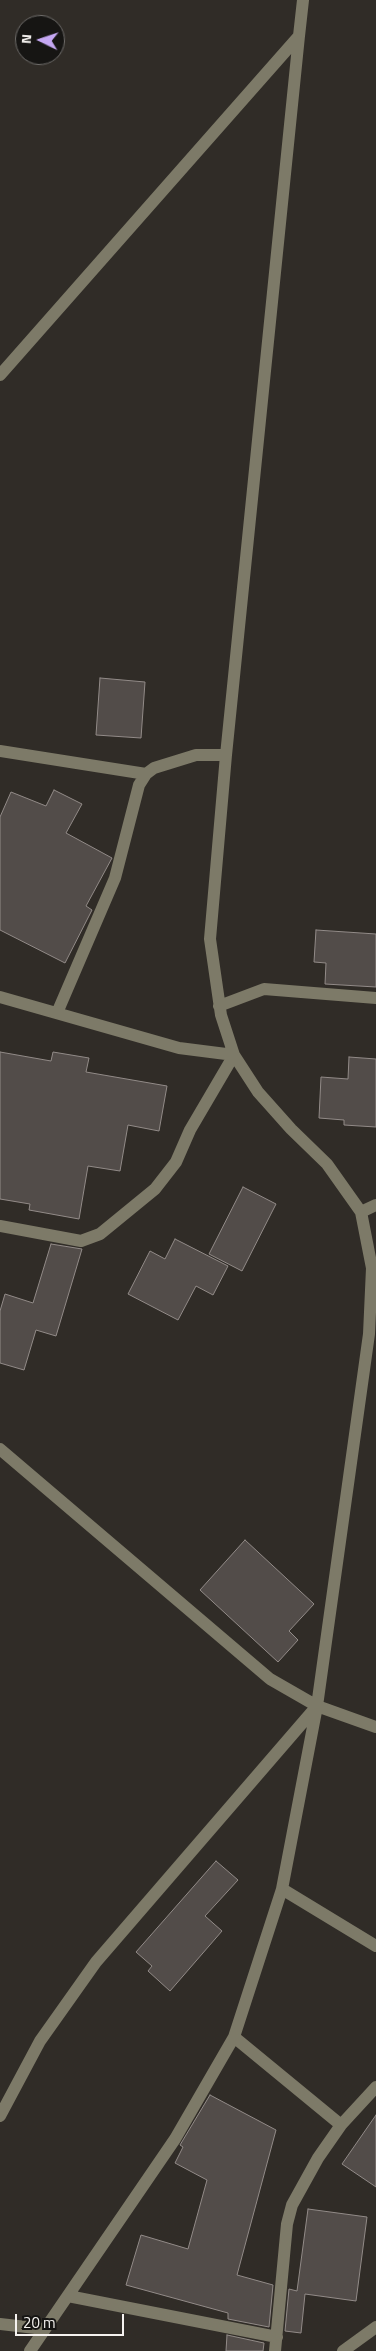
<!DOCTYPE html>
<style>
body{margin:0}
#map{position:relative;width:376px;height:2351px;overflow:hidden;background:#302c27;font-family:"Titillium Web",sans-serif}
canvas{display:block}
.north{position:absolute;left:15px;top:15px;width:50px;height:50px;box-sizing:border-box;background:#161513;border:1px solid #6f6d6b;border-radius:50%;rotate:274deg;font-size:14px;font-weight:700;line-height:20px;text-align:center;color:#f5f2ef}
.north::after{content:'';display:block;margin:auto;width:18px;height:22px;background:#c4a7f2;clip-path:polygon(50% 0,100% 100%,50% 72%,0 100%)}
.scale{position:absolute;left:15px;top:2314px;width:109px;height:22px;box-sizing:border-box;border:2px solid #f5f2ef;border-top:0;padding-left:6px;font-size:15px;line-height:18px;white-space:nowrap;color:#f5f2ef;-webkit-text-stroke:4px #161513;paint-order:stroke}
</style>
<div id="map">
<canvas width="376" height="2351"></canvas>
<div class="north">N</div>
<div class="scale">20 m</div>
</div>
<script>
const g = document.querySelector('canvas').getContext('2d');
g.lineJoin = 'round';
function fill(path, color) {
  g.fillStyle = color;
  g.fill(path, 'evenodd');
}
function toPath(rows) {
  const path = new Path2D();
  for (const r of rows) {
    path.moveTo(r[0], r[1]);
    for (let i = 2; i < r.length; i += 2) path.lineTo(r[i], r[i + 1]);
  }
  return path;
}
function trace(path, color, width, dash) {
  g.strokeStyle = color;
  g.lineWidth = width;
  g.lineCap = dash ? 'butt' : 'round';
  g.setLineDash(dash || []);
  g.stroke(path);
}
const building = toPath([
 [100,678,145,682,141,738,96,735,100,678],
 [54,790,82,804,66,833,112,858,86,906,92,910,65,963,0,930,0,817,11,792,46,806,54,790],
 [316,930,376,934,376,987,325,984,326,963,314,962,316,930],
 [0,1052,51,1061,53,1052,89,1058,86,1072,167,1086,159,1131,128,1125,120,1171,88,1166,79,1219,29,1210,30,1204,0,1199,0,1052],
 [349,1057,376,1059,376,1127,344,1125,344,1120,319,1118,321,1077,348,1079,349,1057],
 [243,1187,276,1204,242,1271,209,1254,243,1187],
 [175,1239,228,1266,213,1295,196,1286,178,1320,128,1294,150,1251,165,1259,175,1239],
 [51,1244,82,1249,56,1336,36,1330,24,1370,0,1363,0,1311,5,1294,33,1303,51,1244],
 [245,1540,314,1604,289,1631,298,1640,278,1662,200,1590,245,1540],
 [216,1861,238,1880,205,1916,222,1931,170,1991,148,1971,152,1966,136,1952,216,1861],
 [210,2095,276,2130,237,2275,273,2285,269,2327,228,2319,228,2313,126,2285,141,2235,188,2249,207,2180,175,2163,183,2147,180,2145,210,2095],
 [376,2115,376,2187,342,2164,376,2115],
 [308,2209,367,2217,356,2301,305,2294,301,2333,285,2331,289,2289,297,2291,308,2209],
 [227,2335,264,2343,263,2351,226,2351,227,2335]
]);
fill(building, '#524c49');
trace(building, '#928b88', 1);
trace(toPath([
 [299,36,226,755,210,939,221,1015,234,1055,258,1092,291,1129,327,1164,361,1212,372,1268,369,1334,317,1706,282,1889,376,1946],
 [0,375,299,36,303,0],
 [0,751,146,774,154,768,196,755,226,755],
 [0,997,179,1048,234,1055,190,1130,176,1162,155,1189,100,1234,81,1241,0,1226],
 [219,1006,264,989,376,998],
 [57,1013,115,878,139,785,146,774],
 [361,1212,376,1205],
 [0,1449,270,1679,317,1706,376,1727],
 [234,2037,282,1889],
 [0,2116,40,2041,96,1962,317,1706],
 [68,2296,277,2337],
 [0,2324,44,2329],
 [30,2351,175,2139,234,2037,341,2125],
 [275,2351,287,2224,292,2205,318,2158,341,2125,376,2087],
 [343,2351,376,2327]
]), '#7d7a68', 12);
</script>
